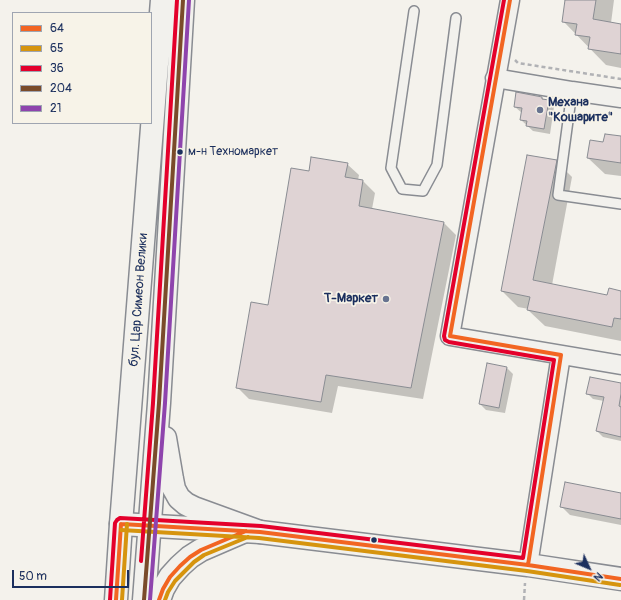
<!DOCTYPE html>
<meta charset="utf-8">
<style>
body{margin:0}
#map{position:relative;width:621px;height:600px;overflow:hidden;background:#f4f2ec;font-family:Pangolin,sans-serif}
canvas{display:block}
.legend{position:absolute;left:12px;top:12px;width:140px;height:112px;box-sizing:border-box;background:#f7f3e8;border:1px solid #9fa5b1;margin:0;padding:5px 7px;list-style:none;font-size:12px;color:#1b2f5e}
.legend li{display:flex;align-items:center;gap:8px;height:20px}
.legend b{width:20px;border:1px solid #9fa5b1}
.north{position:absolute;left:569px;top:548px;width:40px;height:40px;-webkit-text-stroke:3px #f7f3e8;paint-order:stroke;rotate:134deg;font-size:11px;font-weight:700;line-height:16px;text-align:center;color:#1b2f5e}
.north::after{content:'';display:block;margin:auto;width:14px;height:18px;background:#1b2f5e;clip-path:polygon(50% 0,100% 100%,50% 72%,0 100%)}
.scale{position:absolute;left:12px;top:570px;width:117px;height:18px;box-sizing:border-box;border:2px solid #1b2f5e;border-top:0;padding-left:5px;font-size:12px;line-height:14px;white-space:nowrap;color:#1b2f5e;-webkit-text-stroke:3px #f7f3e8;paint-order:stroke}
</style>
<div id="map">
<canvas width="621" height="600"></canvas>
<ul class="legend">
<li><b style="height:5px;background:#f26522"></b>64</li>
<li><b style="height:5px;background:#d6940e"></b>65</li>
<li><b style="height:5px;background:#e4002b"></b>36</li>
<li><b style="height:5px;background:#7a4b2a"></b>204</li>
<li><b style="height:5px;background:#8e44ad"></b>21</li>
</ul>
<div class="north">N</div>
<div class="scale">50 m</div>
</div>
<script>
const g = document.querySelector('canvas').getContext('2d');
g.lineJoin = 'round';
function fill(path, color) {
  g.fillStyle = color;
  g.fill(path, 'evenodd');
}
function toPath(rows) {
  const path = new Path2D();
  for (const r of rows) {
    path.moveTo(r[0], r[1]);
    for (let i = 2; i < r.length; i += 2) path.lineTo(r[i], r[i + 1]);
  }
  return path;
}
function trace(path, color, width, dash) {
  g.strokeStyle = color;
  g.lineWidth = width;
  g.lineCap = dash ? 'butt' : 'round';
  g.setLineDash(dash || []);
  g.stroke(path);
}
function write(font, color, halo, rows, align = 'center') {
  g.font = font + ' Pangolin,sans-serif';
  g.lineWidth = 3.5;
  g.setLineDash([]);
  g.textBaseline = 'middle';
  g.strokeStyle = halo;
  g.fillStyle = color;
  for (const [text, x, y, turn = 0] of rows) {
    g.save();
    g.translate(x, y);
    g.rotate((+turn || 0) * Math.PI / 180);
    g.textAlign = isNaN(turn) ? turn : align;
    if (halo) g.strokeText(text, 0, 0);
    g.fillText(text, 0, 0);
    g.restore();
  }
}
fill(toPath([
 [566,0,614,0,611,23,621,25,621,68,606,65,563,21],
 [517,93,542,98,545,100,548,101,554,107,550,134,533,131,521,120,522,113,515,107],
 [621,137,621,176,605,174,588,158,604,143],
 [556,161,572,177,552,285,608,296,621,292,621,341,545,326,528,310,529,309,518,307,502,291],
 [347,164,359,175,358,180,363,181,375,193,372,209,444,223,456,235,423,399,338,386,332,413,249,399,237,387,269,306,310,172],
 [507,368,513,374,505,413,486,410,480,404],
 [621,385,621,441,603,437,597,431,604,401,593,399,587,393],
 [621,494,621,525,570,515,561,506]
]), '#0003');
const building = toPath([
 [565,0,596,0,593,19,621,24,621,54,588,49,590,37,575,35,577,24,562,22,565,0],
 [516,92,542,97,542,99,549,100,544,129,526,126,527,121,520,120,522,108,514,107,516,92],
 [605,134,621,136,621,163,587,158,590,140,603,142,605,134],
 [527,155,557,160,533,280,607,295,609,288,621,291,621,319,614,318,612,327,527,310,530,297,501,291,527,155],
 [311,157,348,163,345,177,363,180,359,206,444,222,411,388,326,375,321,402,236,388,251,302,268,305,291,168,309,171,311,157],
 [487,363,507,367,499,408,479,404,487,363],
 [590,377,621,383,621,394,619,406,621,407,621,437,596,431,604,397,586,394,590,377],
 [565,482,621,493,621,519,560,507,565,482]
]);
fill(building, '#dfd3d4');
trace(building, '#898c92', 1);
const lane = toPath([
 [414,11,391,168,402,189,423,191,437,165,456,18],
 [572,91,558,195,621,204]
]);
const street = toPath([
 [510,0,450,336,621,365],
 [495,78,572,91,621,98],
 [528,565,561,355]
]);
const secondary = toPath([
 [121,524,260,532,528,565,621,579]
]);
const primary = toPath([
 [165,438,172,479,174,489,179,498,186,504,194,508,260,532],
 [116,600,121,524,162,0],
 [144,600,159,403,183,0],
 [159,600,163,589,170,577,180,566,190,557,201,550,245,531]
]);
trace(lane, '#898c92', 12);
trace(street, '#898c92', 21);
trace(secondary, '#898c92', 25);
trace(primary, '#898c92', 25);
trace(toPath([
 [515,60,518,63,621,79],
 [524,600,525,583]
]), '#b1b2b5', 2.5, [4, 3]);
trace(lane, '#f2f1ed', 9);
trace(street, '#f2f1ed', 18);
trace(secondary, '#f2f1ed', 22);
trace(primary, '#f2f1ed', 22);
trace(toPath([
 [450,336,510,0],
 [450,336,561,355],
 [121,524,260,532,528,565,621,579],
 [528,565,561,355],
 [116,600,121,524],
 [159,600,163,589,170,577,180,566,190,557,201,550,246,531]
]), '#f26522', 4);
trace(toPath([
 [121,530,259,538,527,571,620,585],
 [122,600,127,524],
 [165,600,168,592,175,581,194,562,204,555,248,537]
]), '#d6940e', 4);
trace(toPath([
 [141,561,153,403,177,0],
 [110,600,115,523,117,520,120,518,261,526,523,558,554,360,449,342,445,340,444,336,504,0]
]), '#e4002b', 4);
trace(toPath([
 [144,600,159,403,183,0]
]), '#7a4b2a', 4);
trace(toPath([
 [150,600,165,403,189,0]
]), '#8e44ad', 4);
for (const [x, y, r, color] of [
 [540,110,4,"#677390"],
 [180,152,3.5,"#1b2f5e"],
 [386,299,4,"#677390"],
 [374,540,3.5,"#1b2f5e"]
]) {
  const dot = new Path2D();
  dot.arc(x, y, r, 0, 2 * Math.PI);
  g.fillStyle = color;
  g.fill(dot);
  trace(dot, '#f7f3e8', 1.5);
}
write('12px', '#1b2f5e', '#f7f3e8', [
 ["м-н Техномаркет",188,152]
], 'left');
write('bold 13px', '#1b2f5e', '#f7f3e8', [
 ["Механа",548,103],
 ["\"Кошарите\"",548,118],
 ["Т-Маркет",378,299,"right"]
], 'left');
write('13px', '#1b2f5e', '#f7f3e8', [
 ["бул. Цар Симеон Велики",139,300,-86]
]);
</script>
